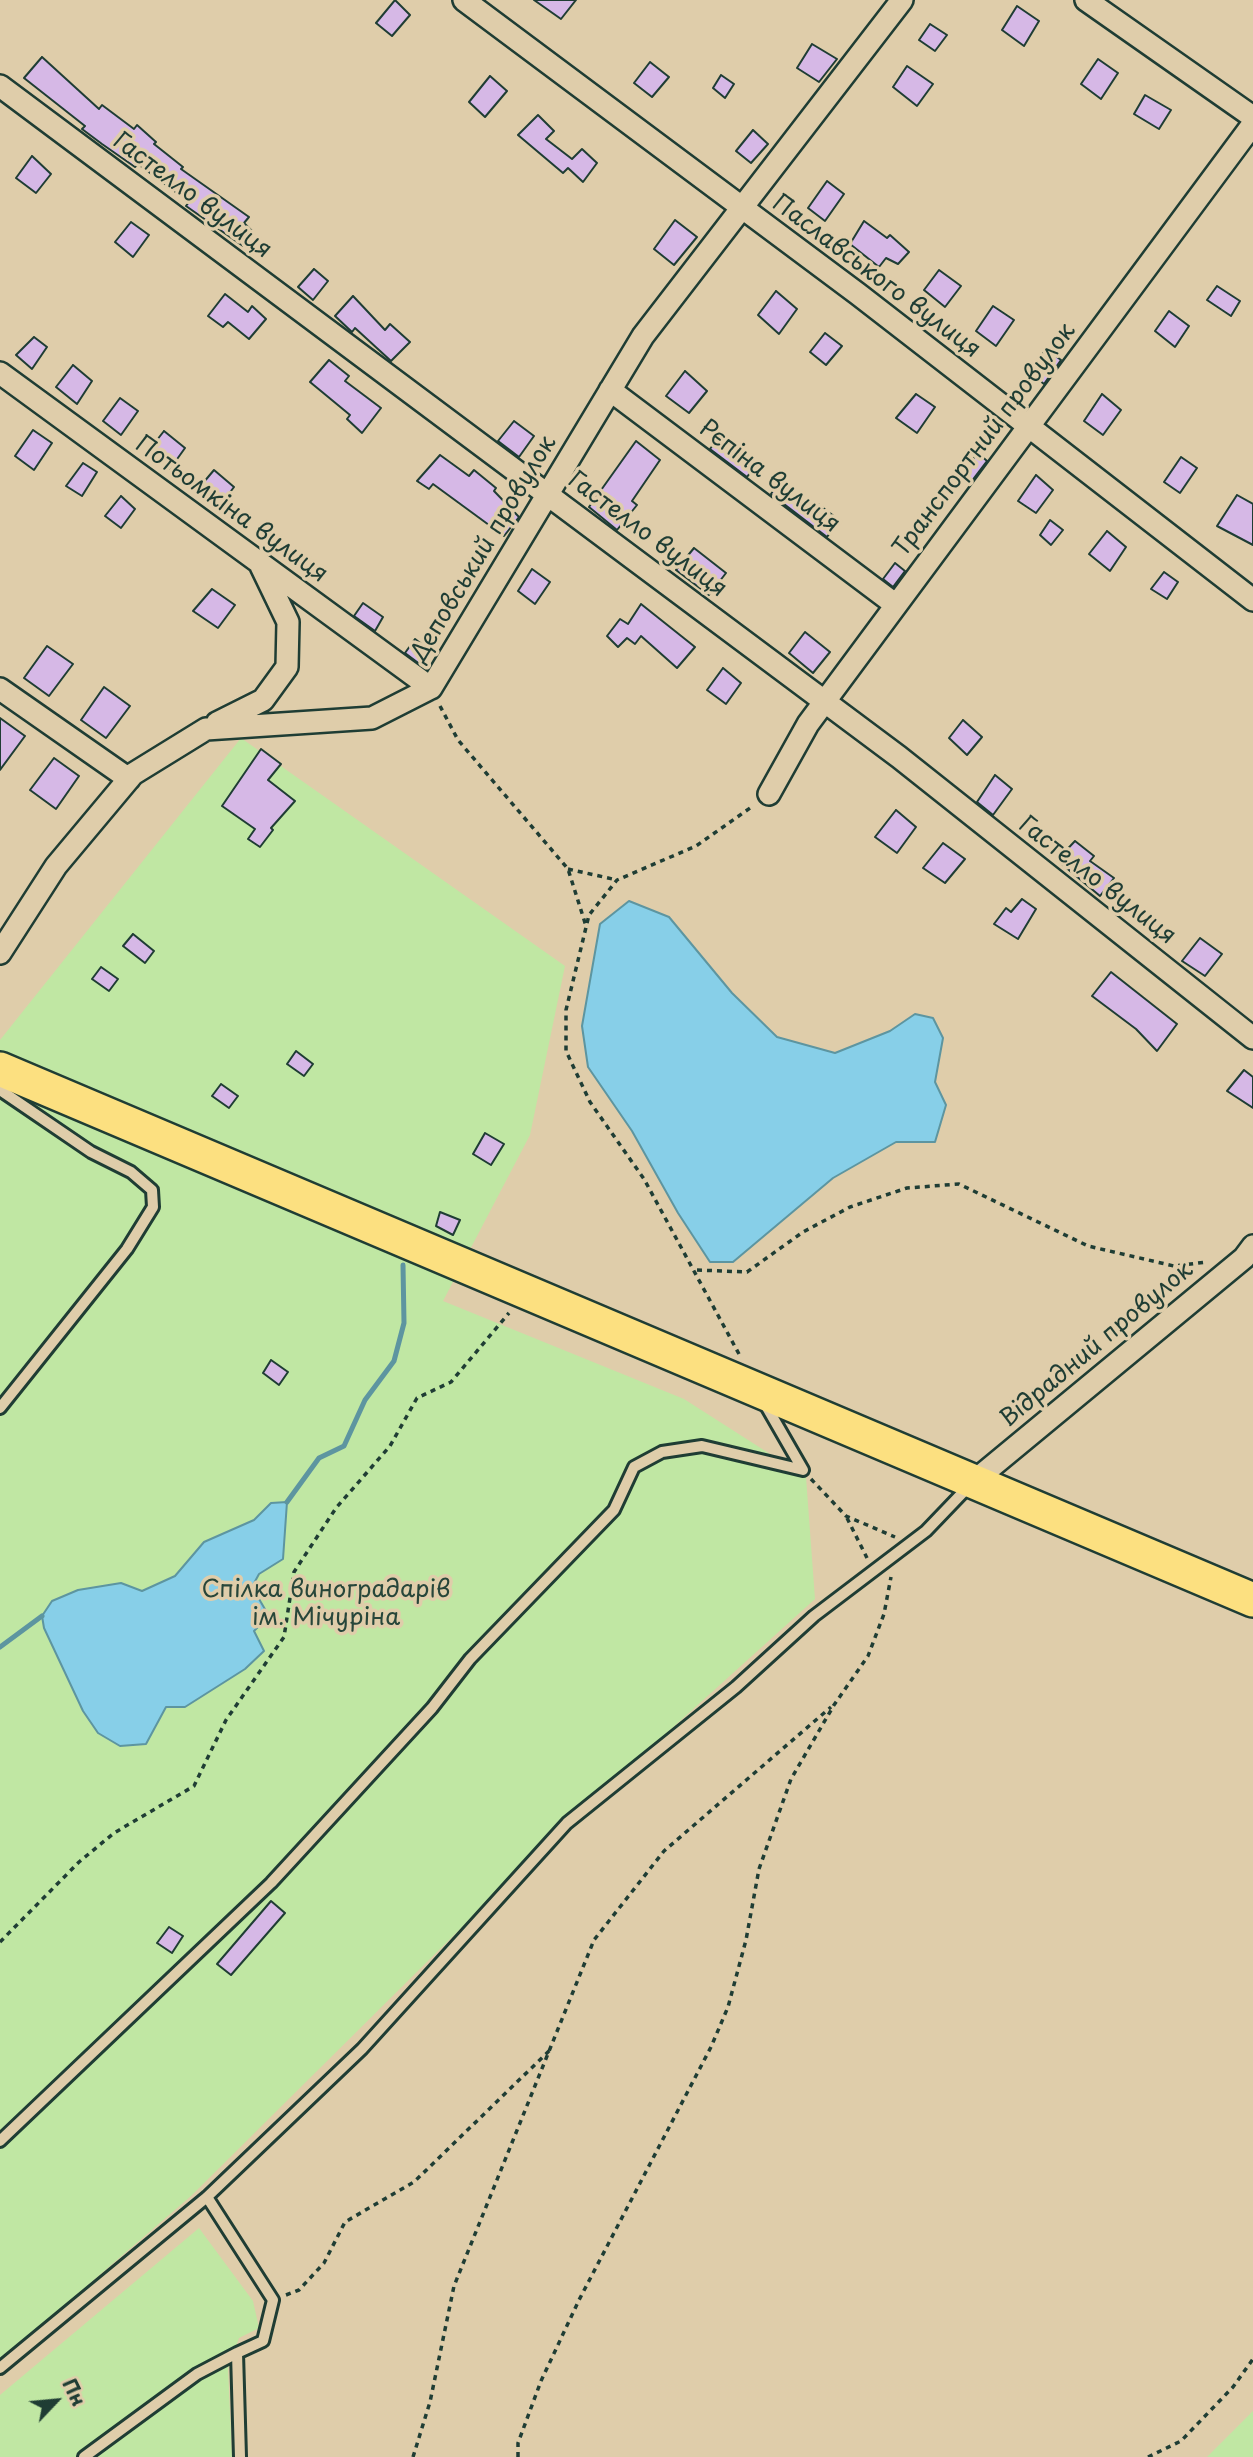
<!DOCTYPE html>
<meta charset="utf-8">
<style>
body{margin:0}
#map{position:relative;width:1253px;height:2457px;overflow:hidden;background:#dfcdaa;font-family:"Playpen Sans",sans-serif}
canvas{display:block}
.north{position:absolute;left:21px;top:2366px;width:70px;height:70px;-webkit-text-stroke:5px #dfcdaa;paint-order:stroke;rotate:64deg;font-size:19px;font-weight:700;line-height:28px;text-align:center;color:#1f3d34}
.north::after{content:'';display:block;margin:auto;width:24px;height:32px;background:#1f3d34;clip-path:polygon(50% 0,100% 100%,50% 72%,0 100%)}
</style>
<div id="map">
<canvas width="1253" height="2457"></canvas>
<div class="north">Пн</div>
</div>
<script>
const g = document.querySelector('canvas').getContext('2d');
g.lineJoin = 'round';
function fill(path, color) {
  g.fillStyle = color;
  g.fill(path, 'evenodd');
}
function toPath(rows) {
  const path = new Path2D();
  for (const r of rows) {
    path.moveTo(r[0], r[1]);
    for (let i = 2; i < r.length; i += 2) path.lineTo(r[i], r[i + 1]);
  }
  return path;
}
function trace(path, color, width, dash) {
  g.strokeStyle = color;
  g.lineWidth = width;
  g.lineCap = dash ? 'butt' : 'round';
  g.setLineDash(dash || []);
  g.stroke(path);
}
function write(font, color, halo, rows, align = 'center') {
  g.font = font + ' "Playpen Sans",sans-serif';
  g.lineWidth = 7;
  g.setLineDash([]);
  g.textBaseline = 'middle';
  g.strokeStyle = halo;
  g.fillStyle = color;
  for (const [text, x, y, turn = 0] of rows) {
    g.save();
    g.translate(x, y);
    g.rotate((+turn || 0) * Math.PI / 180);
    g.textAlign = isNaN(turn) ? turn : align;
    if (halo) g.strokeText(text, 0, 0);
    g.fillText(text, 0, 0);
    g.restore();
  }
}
fill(toPath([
 [241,738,565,966,530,1135,443,1301,684,1399,806,1477,815,1599,567,1823,191,2196,0,2361,0,1040],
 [199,2228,253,2301,259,2328,239,2338,228,2368,232,2457,0,2457,0,2395],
 [1253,2411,1253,2457,1207,2457]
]), '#c0e7a3');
const water = toPath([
 [629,901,669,917,732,993,777,1037,835,1053,890,1031,915,1014,933,1018,943,1038,935,1082,946,1105,935,1142,896,1142,833,1178,733,1262,710,1262,678,1213,632,1131,588,1067,582,1026,600,924,629,901],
 [287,1502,283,1559,259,1574,252,1587,269,1616,254,1631,264,1651,245,1669,185,1707,166,1707,146,1744,120,1746,98,1733,83,1711,44,1628,42,1616,52,1601,78,1590,121,1583,142,1591,175,1576,204,1542,254,1520,271,1503,287,1502]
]);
fill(water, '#87cfe8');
trace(water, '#5d95a0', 2);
trace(toPath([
 [287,1502,319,1458,344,1446,365,1400,394,1361,404,1323,403,1265],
 [0,1647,42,1616]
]), '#5d95a0', 5);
const building = toPath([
 [395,0,410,15,392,36,376,23,395,0],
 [534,0,576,0,561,19,534,0],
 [1017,6,1039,21,1024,46,1002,30,1017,6],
 [930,24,947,35,935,51,919,40,930,24],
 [812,44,837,59,819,82,797,68,812,44],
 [42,57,99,109,102,105,134,129,137,125,156,142,154,144,183,167,181,169,249,217,244,223,252,231,243,246,186,206,189,202,138,164,135,167,102,144,82,129,85,126,24,78,42,57],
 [1098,59,1118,73,1101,99,1081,84,1098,59],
 [650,62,669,77,652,97,634,83,650,62],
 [907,66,933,84,917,106,893,87,907,66],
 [721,75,734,84,725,98,713,88,721,75],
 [490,76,507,91,485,117,469,102,490,76],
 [1145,95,1171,110,1159,129,1134,114,1145,95],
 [538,115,554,131,546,139,572,159,582,149,597,163,583,182,568,168,563,173,518,135,538,115],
 [753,130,768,144,751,163,736,151,753,130],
 [32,156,51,174,36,193,16,178,32,156],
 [827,181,844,194,825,221,808,208,827,181],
 [675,220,697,237,674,265,654,249,675,220],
 [864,221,887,238,890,235,909,252,898,264,886,258,879,267,850,244,864,221],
 [131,222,149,235,133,257,115,242,131,222],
 [314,269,328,281,313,300,298,287,314,269],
 [939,270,961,286,945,307,924,290,939,270],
 [1217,286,1240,301,1231,316,1207,300,1217,286],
 [776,291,797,309,779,334,758,315,776,291],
 [225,294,248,312,252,306,266,319,249,339,228,322,223,327,208,316,225,294],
 [353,296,385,330,390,324,410,342,391,361,355,328,352,332,335,316,353,296],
 [993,306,1014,320,996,346,976,331,993,306],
 [1169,311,1189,326,1175,347,1155,331,1169,311],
 [825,333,842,346,826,365,810,352,825,333],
 [34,337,47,347,32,369,16,355,34,337],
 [1046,349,1061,360,1044,384,1029,372,1046,349],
 [329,360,349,376,345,381,381,408,362,433,347,419,350,415,310,382,329,360],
 [73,365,92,381,77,404,56,387,73,365],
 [685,371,707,391,689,413,666,396,685,371],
 [916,394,935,407,917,433,896,418,916,394],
 [1102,394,1121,410,1103,435,1084,421,1102,394],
 [120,398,138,411,121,435,103,421,120,398],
 [514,421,534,436,519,457,498,441,514,421],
 [33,430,52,443,34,470,15,456,33,430],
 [164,431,185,448,170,469,154,456,158,451,153,445,164,431],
 [719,437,755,466,747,477,710,449,719,437],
 [636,441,660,460,632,501,637,505,617,530,589,507,636,441],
 [978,453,987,461,971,482,962,472,978,453],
 [440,455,469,476,474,470,496,488,494,491,519,517,504,536,433,484,429,489,417,481,440,455],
 [1181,457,1197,468,1180,493,1164,482,1181,457],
 [83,463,97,472,82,496,66,486,83,463],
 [214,470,234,487,219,507,198,489,214,470],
 [1036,475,1053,490,1036,513,1018,501,1036,475],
 [778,484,814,510,818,504,839,520,827,537,771,494,778,484],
 [1237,495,1253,504,1253,545,1217,526,1237,495],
 [121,496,135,509,121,528,105,516,121,496],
 [1050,520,1063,530,1051,545,1040,535,1050,520],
 [1107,531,1126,547,1110,571,1089,554,1107,531],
 [694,548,726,573,709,595,676,570,694,548],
 [895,563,905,571,893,587,883,579,895,563],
 [532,569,550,582,535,604,518,591,532,569],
 [1164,572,1178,582,1167,599,1151,589,1164,572],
 [212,589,235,605,218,628,193,611,212,589],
 [363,603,383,617,375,631,354,616,363,603],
 [641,604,695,647,677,668,641,636,635,644,627,638,618,647,607,636,620,619,628,624,641,604],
 [805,632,830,652,813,673,789,653,805,632],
 [415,639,431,651,421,665,405,653,415,639],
 [47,646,73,664,49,696,24,678,47,646],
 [723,668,741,683,726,704,707,690,723,668],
 [104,687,130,706,106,738,81,720,104,687],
 [0,718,25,736,0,770,0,718],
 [963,720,982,737,967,755,949,738,963,720],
 [261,749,281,764,268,780,295,801,271,828,273,830,260,847,248,839,255,829,222,806,261,749],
 [54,758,79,776,56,809,30,790,54,758],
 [995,775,1012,789,993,815,977,802,995,775],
 [896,810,916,827,897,853,875,837,896,810],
 [1075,841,1094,856,1090,861,1114,878,1100,896,1057,860,1075,841],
 [943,843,965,859,945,883,923,868,943,843],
 [1022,899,1036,909,1018,939,994,924,1006,908,1011,912,1022,899],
 [133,934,154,951,145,963,123,946,133,934],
 [1200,938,1222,954,1205,976,1182,961,1200,938],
 [101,967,118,979,109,991,92,979,101,967],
 [1111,972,1177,1024,1157,1051,1136,1029,1092,996,1111,972],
 [296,1051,313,1064,304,1076,287,1064,296,1051],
 [1244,1070,1253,1077,1253,1108,1227,1091,1244,1070],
 [221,1084,238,1096,229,1108,212,1096,221,1084],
 [485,1133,504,1144,491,1165,473,1154,485,1133],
 [440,1212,460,1220,453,1235,436,1226,440,1212],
 [271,1360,288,1372,279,1385,263,1373,271,1360],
 [271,1901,285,1913,231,1975,217,1964,271,1901],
 [169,1927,183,1936,172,1953,157,1943,169,1927]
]);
fill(building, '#d6b8e6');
trace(building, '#1f3d34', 2);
const lane = toPath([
 [0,1090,91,1152,131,1172,152,1190,153,1207,127,1249,0,1408],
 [0,2141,271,1883,432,1708,470,1659,614,1510,634,1467,662,1452,702,1446,803,1470,765,1404],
 [207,2197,273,2300,263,2341,237,2353,240,2457],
 [0,2368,207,2197,362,2049,567,1823,736,1687,814,1616,926,1531,971,1484],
 [84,2457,197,2374,237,2353]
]);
const street = toPath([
 [464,0,858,294,1253,600],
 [1086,0,1253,117],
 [0,86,899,757,1253,1038],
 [0,373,431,688],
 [610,390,896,605],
 [0,689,129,779],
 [217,723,263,700,287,667,288,622,261,566],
 [769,794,808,724,1253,124],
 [0,953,56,866,133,774,206,729,372,718,431,688,643,336,902,0],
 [973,1482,1244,1258,1253,1246]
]);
const primary = toPath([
 [0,1069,1253,1600]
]);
trace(lane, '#1f3d34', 16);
trace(street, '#1f3d34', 26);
trace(primary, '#1f3d34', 38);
trace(toPath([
 [440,706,458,740,568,869,586,926],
 [568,869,617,880],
 [697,1270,747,1272,803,1232,850,1207,907,1188,959,1184,1088,1246,1174,1266,1207,1262],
 [739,1354,644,1179,590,1102,566,1051,566,1010,589,915,617,880,696,846,753,806],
 [811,1479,846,1516,895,1537],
 [847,1518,867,1558],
 [0,1942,79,1862,114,1833,194,1786,226,1720,284,1637,294,1572,336,1508,390,1446,417,1398,451,1382,509,1313],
 [286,2295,299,2290,324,2263,345,2222,414,2182,550,2050],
 [413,2457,430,2402,454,2286,594,1940,664,1851,831,1707],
 [518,2457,518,2443,541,2381,579,2300,711,2047,728,2007,746,1940,759,1869,791,1779,834,1705,868,1656,884,1614,891,1577],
 [1148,2457,1181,2441,1233,2387,1253,2359]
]), '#1f3d34', 3.5, [5, 5]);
trace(lane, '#dfcdaa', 10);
trace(street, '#dfcdaa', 21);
trace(primary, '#fce080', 33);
write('24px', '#1f3d34', '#dfcdaa', [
 ["Гастелло вулиця",192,196,37],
 ["Паславського вулиця",876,277,37],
 ["Транспортний провулок",985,440,-53],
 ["Рєпіна вулиця",769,477,37],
 ["Потьомкіна вулиця",231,510,36],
 ["Гастелло вулиця",647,535,37],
 ["Деповський провулок",484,549,-59],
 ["Гастелло вулиця",1097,881,38],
 ["Відрадний провулок",1097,1345,-40]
]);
write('24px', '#27463a', '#dfcdaa', [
 ["Спілка виноградарів",326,1590],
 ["ім. Мічуріна",326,1618]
]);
</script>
